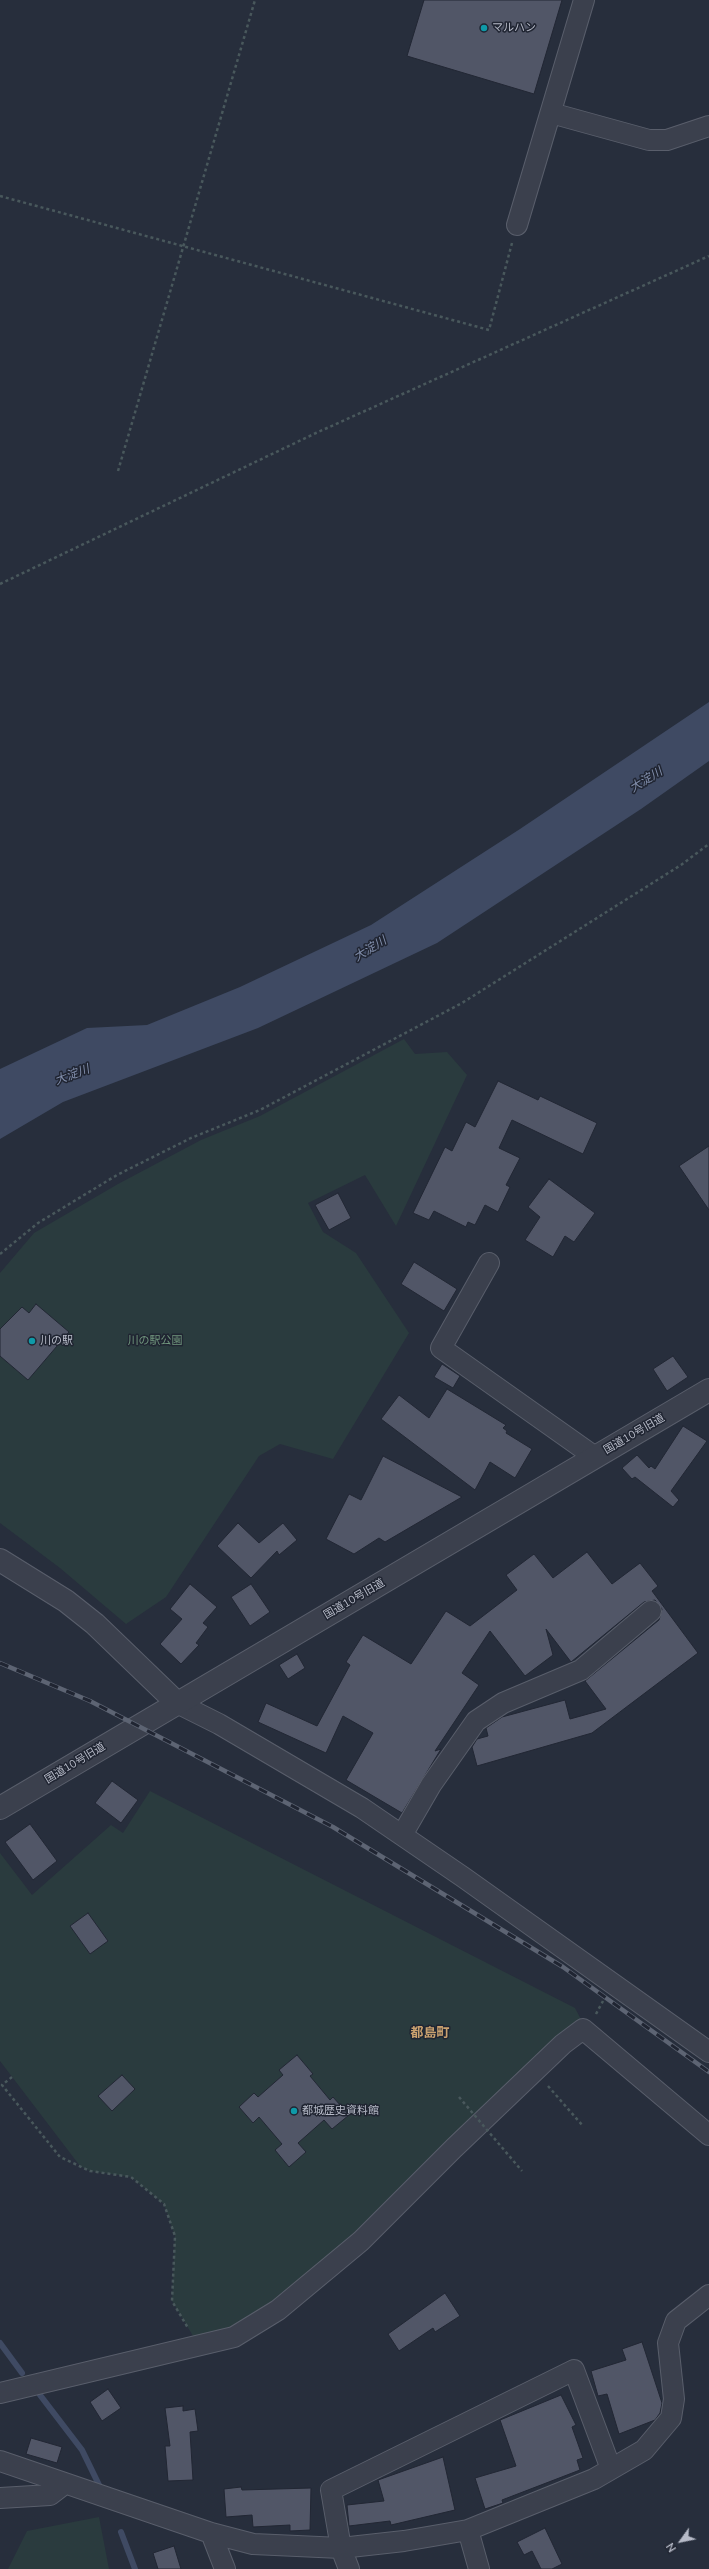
<!DOCTYPE html>
<meta charset="utf-8">
<style>
body{margin:0}
#map{position:relative;width:709px;height:2569px;overflow:hidden;background:#272e3c;font-family:Mulish,sans-serif}
canvas{display:block}
.north{position:absolute;left:661px;top:2521px;width:40px;height:40px;-webkit-text-stroke:3px #202532;paint-order:stroke;rotate:237deg;font-size:11px;font-weight:700;line-height:16px;text-align:center;color:#b7bbc8}
.north::after{content:'';display:block;margin:auto;width:14px;height:18px;background:#b7bbc8;clip-path:polygon(50% 0,100% 100%,50% 72%,0 100%)}
</style>
<div id="map">
<canvas width="709" height="2569"></canvas>
<div class="north">N</div>
</div>
<script>
const g = document.querySelector('canvas').getContext('2d');
g.lineJoin = 'round';
function fill(path, color) {
  g.fillStyle = color;
  g.fill(path, 'evenodd');
}
function toPath(rows) {
  const path = new Path2D();
  for (const r of rows) {
    path.moveTo(r[0], r[1]);
    for (let i = 2; i < r.length; i += 2) path.lineTo(r[i], r[i + 1]);
  }
  return path;
}
function trace(path, color, width, dash) {
  g.strokeStyle = color;
  g.lineWidth = width;
  g.lineCap = dash ? 'butt' : 'round';
  g.setLineDash(dash || []);
  g.stroke(path);
}
function write(font, color, halo, rows, align = 'center') {
  g.font = font + ' Mulish,"Noto Sans JP",sans-serif';
  g.lineWidth = 3;
  g.setLineDash([]);
  g.textBaseline = 'middle';
  g.strokeStyle = halo;
  g.fillStyle = color;
  for (const [text, x, y, turn = 0] of rows) {
    g.save();
    g.translate(x, y);
    g.rotate((+turn || 0) * Math.PI / 180);
    g.textAlign = isNaN(turn) ? turn : align;
    if (halo) g.strokeText(text, 0, 0);
    g.fillText(text, 0, 0);
    g.restore();
  }
}
fill(toPath([
 [404,1039,415,1054,447,1052,467,1075,396,1226,365,1175,308,1203,323,1232,356,1253,409,1333,333,1459,280,1444,259,1456,166,1597,126,1624,60,1568,0,1523,0,1273,34,1233,118,1184,201,1140,260,1116],
 [150,1791,575,2008,586,2029,278,2310,199,2346,172,2301,175,2236,164,2204,131,2177,90,2171,80,2166,0,2061,0,1853,32,1895,111,1825,123,1833],
 [99,2517,109,2569,8,2569,27,2531]
]), '#2a3b3e');
fill(toPath([
 [709,702,709,761,641,809,437,943,258,1028,63,1102,0,1139,0,1069,87,1028,147,1025,240,987,371,925,520,829]
]), '#3f4a63');
trace(toPath([
 [0,2343,22,2373],
 [40,2395,82,2450,102,2491],
 [121,2532,135,2569]
]), '#3f4a63', 6);
const building = toPath([
 [424,0,562,0,534,94,407,56,424,0],
 [498,1081,538,1100,540,1096,597,1123,583,1154,512,1120,499,1148,520,1158,506,1185,510,1187,498,1212,485,1205,475,1225,468,1222,466,1227,434,1211,429,1220,413,1213,445,1147,452,1151,466,1122,475,1127,498,1081],
 [709,1146,709,1210,679,1166,709,1146],
 [549,1179,595,1213,574,1242,565,1236,553,1257,525,1240,540,1217,528,1207,549,1179],
 [338,1193,351,1218,329,1230,315,1205,338,1193],
 [414,1262,457,1289,444,1311,401,1284,414,1262],
 [36,1304,69,1332,28,1380,0,1356,0,1329,22,1307,29,1313,36,1304],
 [673,1356,688,1377,667,1391,653,1369,673,1356],
 [442,1364,460,1376,453,1388,434,1377,442,1364],
 [447,1389,506,1425,503,1428,507,1431,506,1433,532,1449,515,1478,490,1462,475,1490,381,1419,399,1395,429,1418,447,1389],
 [683,1426,707,1441,671,1491,679,1500,673,1507,635,1477,632,1479,622,1468,637,1455,649,1468,651,1466,655,1469,683,1426],
 [383,1456,462,1497,385,1542,379,1538,354,1554,326,1539,349,1494,361,1500,383,1456],
 [238,1523,259,1543,283,1523,297,1540,279,1555,277,1551,251,1578,217,1546,238,1523],
 [587,1552,612,1584,640,1563,658,1586,652,1591,698,1653,592,1733,477,1766,472,1747,477,1739,488,1736,486,1728,502,1717,565,1700,570,1719,606,1709,585,1681,659,1620,662,1609,655,1600,644,1602,571,1662,546,1629,553,1655,525,1676,490,1631,462,1673,479,1685,435,1751,441,1749,402,1813,346,1780,373,1733,343,1716,326,1753,258,1722,266,1703,317,1726,350,1665,346,1662,363,1635,411,1664,446,1611,470,1626,517,1590,506,1575,534,1554,553,1578,587,1552],
 [190,1584,217,1607,203,1623,208,1627,196,1643,199,1645,181,1664,160,1644,182,1619,170,1609,190,1584],
 [251,1584,270,1612,250,1626,231,1597,251,1584],
 [297,1654,305,1668,288,1679,279,1665,297,1654],
 [112,1781,138,1800,121,1823,95,1803,112,1781],
 [30,1824,57,1861,33,1880,5,1842,30,1824],
 [88,1913,108,1941,90,1954,70,1926,88,1913],
 [297,2055,313,2074,310,2076,330,2100,333,2097,349,2115,332,2129,324,2120,298,2143,306,2152,289,2167,275,2150,282,2144,259,2117,253,2123,239,2107,254,2093,258,2097,283,2075,279,2070,297,2055],
 [122,2075,135,2089,112,2111,98,2096,122,2075],
 [445,2293,460,2316,435,2332,433,2328,399,2351,388,2334,445,2293],
 [642,2342,662,2403,660,2413,655,2420,619,2434,607,2394,598,2396,591,2371,626,2360,622,2349,642,2342],
 [108,2389,121,2408,102,2421,90,2402,108,2389],
 [561,2395,576,2425,572,2427,583,2458,577,2460,580,2470,502,2500,503,2503,485,2509,475,2478,516,2466,500,2420,561,2395],
 [183,2406,183,2411,195,2409,198,2431,190,2432,193,2480,168,2481,165,2446,170,2446,165,2408,183,2406],
 [31,2438,62,2447,57,2463,26,2454,31,2438],
 [443,2457,455,2510,391,2525,390,2521,349,2526,347,2505,384,2501,378,2480,443,2457],
 [241,2487,242,2490,311,2488,310,2530,290,2531,290,2525,253,2527,252,2515,226,2517,224,2489,241,2487],
 [545,2528,562,2564,552,2569,541,2569,532,2551,524,2555,517,2542,545,2528],
 [174,2546,181,2569,158,2569,153,2553,174,2546]
]);
fill(building, '#515667');
trace(building, '#222734', 1);
const minor = toPath([
 [551,113,649,140,667,140,709,126],
 [517,225,584,0],
 [489,1263,441,1348,595,1457],
 [177,1703,219,1724,362,1808,463,1877,709,2052],
 [402,1835,431,1785,476,1721,503,1703,581,1670,651,1611],
 [0,2393,234,2337,278,2310,361,2241,454,2148,563,2044,583,2029,709,2135],
 [0,2461,211,2533,253,2544,341,2548,404,2541,468,2530,594,2479,644,2450,671,2418,674,2399,668,2343,676,2321,709,2295],
 [0,2498,50,2495,63,2485],
 [468,2530,479,2569],
 [211,2533,225,2569],
 [349,2569,341,2548,331,2490,574,2370,611,2469]
]);
const tertiary = toPath([
 [0,1560,66,1601,95,1624,177,1703],
 [0,1808,709,1390]
]);
trace(minor, '#595e6b', 22);
trace(tertiary, '#595e6b', 24);
trace(toPath([
 [0,196,489,330,512,243],
 [118,471,255,0],
 [0,584,316,433,709,256],
 [0,1254,38,1223,117,1175,191,1138,260,1110,462,1003,681,865,709,844],
 [596,2014,603,2001],
 [12,2077,2,2085,60,2157,90,2171,131,2177,164,2204,175,2236,172,2301,188,2328],
 [548,2086,583,2126]
]), '#49585c', 2.5, [3, 3]);
trace(minor, '#3b404d', 20);
trace(tertiary, '#3b404d', 22);
const rail = toPath([
 [0,1663,90,1701,333,1827,563,1967,709,2072]
]);
trace(rail, '#5d6473', 4.5);
trace(rail, '#202532', 3, [9]);
trace(toPath([
 [459,2097,522,2171]
]), '#49585c', 2.5, [3, 3]);
for (const [x, y, r, color] of [
 [484,28,4,"#0f9aa8"],
 [32,1341,4,"#0f9aa8"],
 [294,2111,4,"#0f9aa8"]
]) {
  const dot = new Path2D();
  dot.arc(x, y, r, 0, 2 * Math.PI);
  g.fillStyle = color;
  g.fill(dot);
  trace(dot, '#202532', 1.5);
}
write('11px', '#b7bbc8', '#202532', [
 ["マルハン",492,28],
 ["川の駅",40,1341],
 ["都城歴史資料館",302,2111]
], 'left');
write('11px', '#70967d', '#202532', [
 ["川の駅公園",155,1341]
]);
write('11px', '#b7bbc8', '#202532', [
 ["国道10号旧道",634,1434,-30],
 ["国道10号旧道",354,1599,-30],
 ["国道10号旧道",75,1763,-31]
]);
write('italic 12px', '#828fac', '#202532', [
 ["大淀川",646,780,-32],
 ["大淀川",370,949,-32],
 ["大淀川",72,1075,-21]
]);
write('bold 13px', '#caa16f', '#202532', [
 ["都島町",430,2033]
]);
</script>
